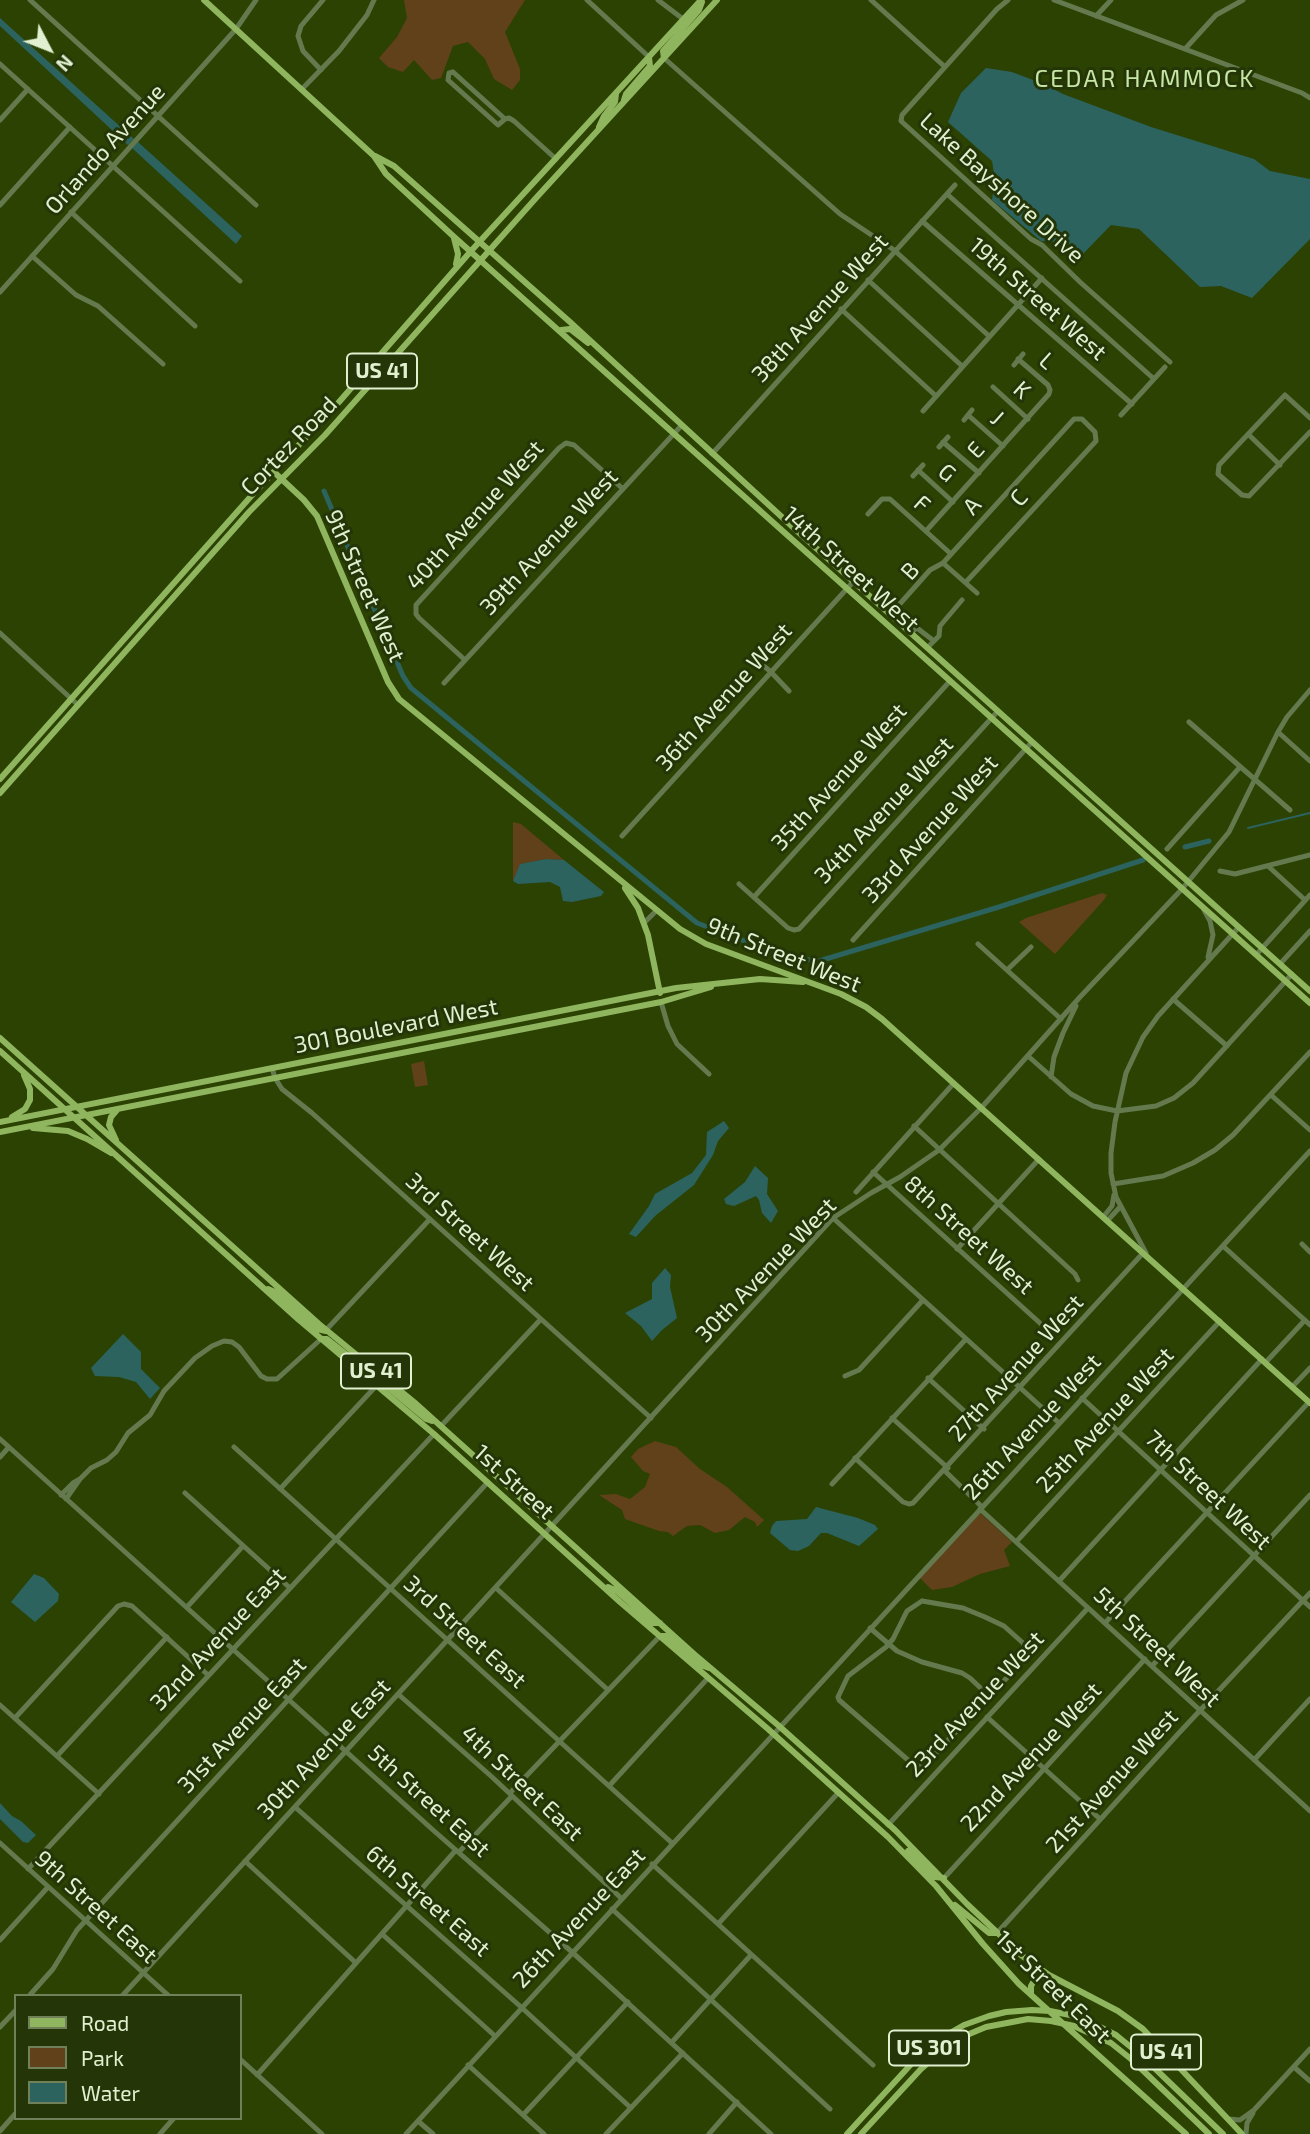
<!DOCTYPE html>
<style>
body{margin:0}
#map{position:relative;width:1310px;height:2134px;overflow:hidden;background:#2b4202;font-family:"Exo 2",sans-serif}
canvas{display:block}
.legend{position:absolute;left:14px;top:1994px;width:228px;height:126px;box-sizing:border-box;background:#243608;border:2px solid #708058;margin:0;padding:9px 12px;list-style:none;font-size:21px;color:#e1f0d1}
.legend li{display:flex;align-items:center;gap:14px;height:35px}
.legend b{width:35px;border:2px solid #708058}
.north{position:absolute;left:14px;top:14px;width:70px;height:70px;-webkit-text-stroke:5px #243608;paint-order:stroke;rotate:132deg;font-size:19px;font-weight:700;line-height:28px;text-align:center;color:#e1f0d1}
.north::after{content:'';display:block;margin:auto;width:24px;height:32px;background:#e1f0d1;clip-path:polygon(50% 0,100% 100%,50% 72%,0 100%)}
</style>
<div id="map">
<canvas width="1310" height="2134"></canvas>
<ul class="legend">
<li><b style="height:9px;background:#8fb55e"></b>Road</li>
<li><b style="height:19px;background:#614119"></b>Park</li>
<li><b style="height:19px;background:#2c635f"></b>Water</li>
</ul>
<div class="north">N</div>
</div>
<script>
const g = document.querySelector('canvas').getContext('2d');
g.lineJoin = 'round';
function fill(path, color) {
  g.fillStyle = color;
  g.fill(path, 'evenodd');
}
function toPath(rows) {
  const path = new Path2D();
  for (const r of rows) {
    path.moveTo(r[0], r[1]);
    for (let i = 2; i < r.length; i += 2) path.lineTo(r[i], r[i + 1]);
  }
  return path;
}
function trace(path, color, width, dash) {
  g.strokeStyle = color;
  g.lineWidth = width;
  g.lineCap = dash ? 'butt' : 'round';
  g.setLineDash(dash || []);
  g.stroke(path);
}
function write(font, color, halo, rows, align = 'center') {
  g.font = font + ' "Exo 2",sans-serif';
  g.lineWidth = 6;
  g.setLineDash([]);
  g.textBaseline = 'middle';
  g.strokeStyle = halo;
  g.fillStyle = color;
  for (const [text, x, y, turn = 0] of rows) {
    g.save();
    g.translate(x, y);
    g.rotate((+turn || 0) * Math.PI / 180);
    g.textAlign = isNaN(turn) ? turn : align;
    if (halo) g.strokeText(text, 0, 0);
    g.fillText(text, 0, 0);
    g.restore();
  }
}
fill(toPath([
 [404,0,525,0,505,32,520,69,520,80,512,90,494,79,485,59,468,42,453,46,441,78,432,80,414,60,403,72,388,67,379,58,397,37,407,18],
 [513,822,521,824,564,860,546,859,521,864,513,881],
 [1102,893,1107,895,1104,900,1055,954,1019,922,1026,918],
 [424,1061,428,1085,415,1087,411,1064],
 [655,1441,676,1447,700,1469,727,1487,764,1520,757,1527,755,1522,745,1517,729,1530,715,1533,700,1525,687,1526,673,1536,668,1532,659,1531,625,1519,622,1510,599,1495,616,1494,630,1499,645,1487,650,1474,643,1471,631,1457,638,1449],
 [980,1513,1012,1542,1004,1550,1010,1566,980,1574,952,1587,932,1590,920,1578]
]), '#614119');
fill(toPath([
 [0,18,134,139,128,145,0,26],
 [986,68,1012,72,1046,85,1063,94,1151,127,1254,159,1270,171,1310,179,1310,239,1252,298,1221,286,1200,287,1139,229,1111,225,1082,255,1057,242,1041,241,992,200,995,180,992,161,948,122,961,93],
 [138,142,242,236,236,244,132,148],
 [546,859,564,860,604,892,601,896,572,902,563,901,560,887,550,882,518,884,513,881,520,864],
 [724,1121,729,1128,718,1141,713,1155,694,1185,655,1216,636,1237,629,1234,649,1206,655,1194,692,1173,706,1155,707,1132],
 [755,1166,768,1178,767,1194,778,1211,771,1223,762,1213,759,1200,756,1196,734,1206,726,1204,724,1199,745,1182],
 [665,1268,671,1275,670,1287,677,1318,662,1330,652,1341,641,1326,625,1313,652,1299,652,1283],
 [123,1334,141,1352,141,1369,160,1388,150,1399,136,1382,119,1377,95,1376,91,1368],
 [816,1507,858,1518,875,1525,878,1529,859,1546,827,1533,821,1533,809,1546,798,1551,790,1550,770,1533,772,1526,776,1521,807,1519],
 [34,1574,44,1578,59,1594,58,1601,35,1622,11,1602],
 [0,1803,12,1816,21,1821,36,1835,28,1843,23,1842,0,1819]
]), '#2c635f');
trace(toPath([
 [1248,828,1310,813]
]), '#2c635f', 2);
trace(toPath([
 [324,491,403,676,411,688,697,923,787,957,819,961,999,907,1143,860],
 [1185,847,1209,841]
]), '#2c635f', 5);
trace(toPath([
 [30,0,256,205],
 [587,0,649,57],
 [658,0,683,19],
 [871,0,945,67],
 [1008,0,997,9,902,115,901,121,1031,239,1042,245,1080,282,1170,362],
 [1054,0,1302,93,1310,98],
 [1096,16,1111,0],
 [1185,49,1216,15,1243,0],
 [664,58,840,214,894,250,989,336],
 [0,64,240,281],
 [321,70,303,51,298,36,301,26,323,0],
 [453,72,505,119,498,125,448,80,449,73,453,72],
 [302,89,339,51,367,15,374,0],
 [505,119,509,118,514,121,556,159],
 [0,120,28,89],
 [947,194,1154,379],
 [0,205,70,127],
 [71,212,195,326],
 [922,221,1132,404],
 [32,256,76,295,98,306,163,364],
 [868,280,962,366],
 [0,292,236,29,256,0],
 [841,309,936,396],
 [1014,365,1023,354],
 [993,387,1028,419],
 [923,411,1042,278],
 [968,415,1003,446],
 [1121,415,1165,367],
 [1310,418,1285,395,1219,465,1218,474,1242,495,1249,496,1310,432],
 [964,420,972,410],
 [1248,434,1280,465],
 [943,442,979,473],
 [939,447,948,437],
 [712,454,955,185],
 [918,470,953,502],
 [913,476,923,465],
 [868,514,882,499,890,499,951,554],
 [926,531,1049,394,1050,390,1048,385,1018,359],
 [943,563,977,593],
 [890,615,930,570,943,563,1074,419,1082,419,1095,432,1096,441,966,582],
 [0,633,78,705],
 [910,633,917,628,934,641],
 [927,648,939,636,940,626,962,600],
 [465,660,419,618,416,614,416,605,559,448,566,443,574,445,623,489],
 [756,660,770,671,789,691],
 [444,683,681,426],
 [1189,722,1290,810],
 [1278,732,1310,761],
 [622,836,853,582],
 [1167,849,1240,767],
 [1268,866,1305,900],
 [1220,871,1235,874,1310,855],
 [739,884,788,928,794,930,799,929,998,711],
 [754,897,950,681],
 [1204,910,1210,921,1213,935,1208,957],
 [644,923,657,910],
 [853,940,1032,742],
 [978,944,1061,1019],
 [1256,955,1310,895],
 [1280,964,1310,931],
 [1007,970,1031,947],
 [1173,999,1227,1046],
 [661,1002,668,1026,677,1044,709,1074],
 [1028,1056,1071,1094,1093,1106,1117,1111,1156,1106,1174,1098,1193,1083,1292,974],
 [272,1068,275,1078,282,1089,312,1113,651,1418],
 [1051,1077,1054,1057,1063,1033,1076,1006],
 [1271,1095,1310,1130],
 [914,1126,1075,1274,1078,1280],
 [873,1172,1041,1324],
 [1113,1184,1163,1176,1193,1163,1215,1150,1233,1135,1310,1052],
 [856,1192,954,1083],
 [1104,1216,1112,1206,1114,1195],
 [833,1218,1059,1423],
 [1108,1220,1120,1207],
 [1302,1244,1310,1252],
 [1223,1246,1310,1325],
 [957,1249,1039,1159],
 [1146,1253,1116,1197,1111,1173,1111,1153,1115,1122,1126,1073,1143,1037,1158,1016,1239,927],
 [326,1330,430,1219],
 [1266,1362,1305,1320],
 [845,1376,859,1370,923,1300],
 [928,1378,984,1429],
 [1292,1387,1310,1368],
 [1082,1398,1310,1607],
 [892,1418,948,1468],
 [441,1426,541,1319],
 [0,1439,433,1830,572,1952,771,2134],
 [234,1447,672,1843],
 [0,1457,9,1447],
 [855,1458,903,1502,909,1504,913,1503,1144,1252],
 [945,1471,982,1507],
 [832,1484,966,1339],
 [280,1489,377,1385],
 [185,1493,290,1588],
 [61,1495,73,1483,80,1479],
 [66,1499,80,1479,91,1468,107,1460,116,1452,128,1433,150,1415,164,1391,195,1358,212,1346,224,1341,232,1342,239,1347,261,1376,267,1379,277,1379,321,1339],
 [980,1509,1310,1811],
 [1016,1542,1220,1321],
 [1059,1581,1262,1359],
 [496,1588,608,1690],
 [922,1601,963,1608,985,1617,1004,1626,1023,1643,1026,1648,1026,1656,1019,1665,930,1759,916,1767,839,1700,838,1697,848,1676,886,1647,893,1639,907,1611,922,1601],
 [187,1607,243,1546],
 [1105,1623,1309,1402],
 [870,1628,897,1651,922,1662,962,1673,970,1678,989,1696],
 [1152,1666,1310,1495],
 [398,1694,492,1777,621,1898],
 [0,1705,99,1794],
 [987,1717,1100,1819],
 [15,1718,118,1606,124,1604,132,1606,208,1675],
 [57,1756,167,1637],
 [1254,1760,1310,1699],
 [609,1786,708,1678],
 [510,1793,660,1636],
 [295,1807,521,2007,631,2108],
 [888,1825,1088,1608],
 [0,1843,169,1996],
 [459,1852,512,1796],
 [245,1861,356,1963],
 [652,1864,873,2065],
 [28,1869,434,1434],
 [944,1878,1145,1659],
 [612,1909,830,2109],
 [718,1924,838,1793],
 [997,1933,1178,1734,1310,1593],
 [382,1934,495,2036],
 [0,1940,48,1887],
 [29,1996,53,1969,77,1930,488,1482],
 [122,1996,833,1218,871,1193,900,1177,939,1150,982,1107,1080,997,1182,889,1229,832,1278,732,1287,717,1310,690],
 [0,2027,16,2010],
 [672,2042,751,1955],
 [240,2059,322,2134],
 [468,2065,544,2134],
 [1294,2067,1310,2081],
 [257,2075,456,1850],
 [523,2115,628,2002],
 [1228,2119,1240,2120,1254,2110,1310,2049],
 [418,2121,433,2134],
 [0,2131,16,2113],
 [160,2134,174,2118],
 [406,2134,1310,1151],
 [606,2134,683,2053],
 [709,2134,737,2102],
 [1246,2134,1247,2123,1253,2113]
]), '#65794f', 5);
trace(toPath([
 [204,0,374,156,386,174,452,235,1310,1003],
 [664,58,663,51,699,10,702,2],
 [624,100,626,94,650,66,649,57],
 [599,127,604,116,615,102,616,94],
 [375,156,394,166,570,322,796,530,1310,991],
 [454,238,458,254,456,264],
 [561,330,570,329,588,343],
 [274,472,304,500,317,516,388,682,399,699,680,929,706,944,841,994,866,1007,882,1019,1310,1403],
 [0,779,253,494,339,402,471,251,701,0],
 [0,793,249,512,325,435,536,198,717,0],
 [625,888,638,908,648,935,660,993],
 [0,1038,319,1324,414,1402,694,1654,779,1726,895,1830,967,1904,1021,1955,1049,1975,1118,2011,1143,2029,1242,2134],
 [0,1051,299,1320,434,1434,620,1602,768,1729,888,1837,936,1886,983,1944,1019,1984,1186,2134],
 [12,1117,25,1109,30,1100,30,1089,24,1075],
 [0,1122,676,988,760,979,803,982],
 [33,1128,68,1131,87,1139,111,1153],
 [0,1132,661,1002,711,987],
 [116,1140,109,1125,111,1117,117,1110],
 [268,1289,275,1292,317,1329,326,1331],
 [321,1339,327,1339,361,1366,370,1370],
 [377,1385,380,1383,384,1384,426,1419,432,1421],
 [608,1587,617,1591,653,1623,660,1623],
 [660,1636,667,1636,701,1665,709,1668],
 [908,1851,935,1877,944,1878],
 [955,1905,989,1933,997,1933],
 [1031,1993,1031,1986,1035,1979,1041,1977,1053,1978],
 [847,2134,914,2061,941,2038,964,2025,989,2016,1006,2012,1032,2010,1050,2011,1075,2016,1092,2023,1116,2035,1143,2057,1223,2134],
 [861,2134,921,2069,947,2046,962,2037,986,2027,1028,2019,1051,2021,1074,2026,1111,2043,1131,2059,1209,2134]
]), '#8fb55e', 6);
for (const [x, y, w] of [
 [382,371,70],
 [376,1371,70],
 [929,2048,80],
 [1166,2052,70]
]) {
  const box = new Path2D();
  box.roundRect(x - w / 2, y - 17.5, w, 35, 5);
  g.fillStyle = '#243608';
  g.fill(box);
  trace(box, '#e1f0d1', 2);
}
write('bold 21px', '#e1f0d1', null, [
 ["US 41",382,371],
 ["US 41",376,1371],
 ["US 301",929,2048],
 ["US 41",1166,2052]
]);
write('23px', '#e1f0d1', '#243608', [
 ["Orlando Avenue",105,149,-48],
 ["Lake Bayshore Drive",1002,188,42],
 ["19th Street West",1038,299,41],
 ["38th Avenue West",820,308,-48],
 ["L",1047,361,42],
 ["K",1022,390,42],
 ["J",997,418,42],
 ["Cortez Road",289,446,-46],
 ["E",976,450,-48],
 ["G",947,473,42],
 ["C",1019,498,-48],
 ["F",922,504,42],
 ["A",972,506,-48],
 ["40th Avenue West",475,515,-48],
 ["39th Avenue West",549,542,-47],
 ["14th Street West",851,569,42],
 ["B",910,571,-48],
 ["9th Street West",365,586,66],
 ["36th Avenue West",724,697,-48],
 ["35th Avenue West",839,777,-48],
 ["34th Avenue West",884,810,-47],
 ["33rd Avenue West",930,829,-48],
 ["9th Street West",784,955,22],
 ["301 Boulevard West",396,1026,-11],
 ["3rd Street West",470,1232,42],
 ["8th Street West",969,1235,42],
 ["30th Avenue West",766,1270,-46],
 ["27th Avenue West",1016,1368,-48],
 ["25th Avenue West",1105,1420,-47],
 ["26th Avenue West",1032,1427,-47],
 ["1st Street",514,1482,42],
 ["7th Street West",1208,1490,43],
 ["3rd Street East",465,1632,42],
 ["32nd Avenue East",218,1639,-47],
 ["5th Street West",1157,1647,43],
 ["23rd Avenue West",975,1704,-47],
 ["31st Avenue East",242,1725,-47],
 ["30th Avenue East",324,1749,-47],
 ["22nd Avenue West",1031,1757,-47],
 ["21st Avenue West",1112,1781,-48],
 ["4th Street East",522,1783,43],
 ["5th Street East",429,1801,42],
 ["6th Street East",428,1901,41],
 ["9th Street East",96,1907,42],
 ["26th Avenue East",579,1918,-47],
 ["1st Street East",1053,1987,44]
]);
g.letterSpacing = '2px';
write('24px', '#c7e5a5', '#243608', [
 ["CEDAR HAMMOCK",1145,79]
]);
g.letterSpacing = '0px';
</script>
